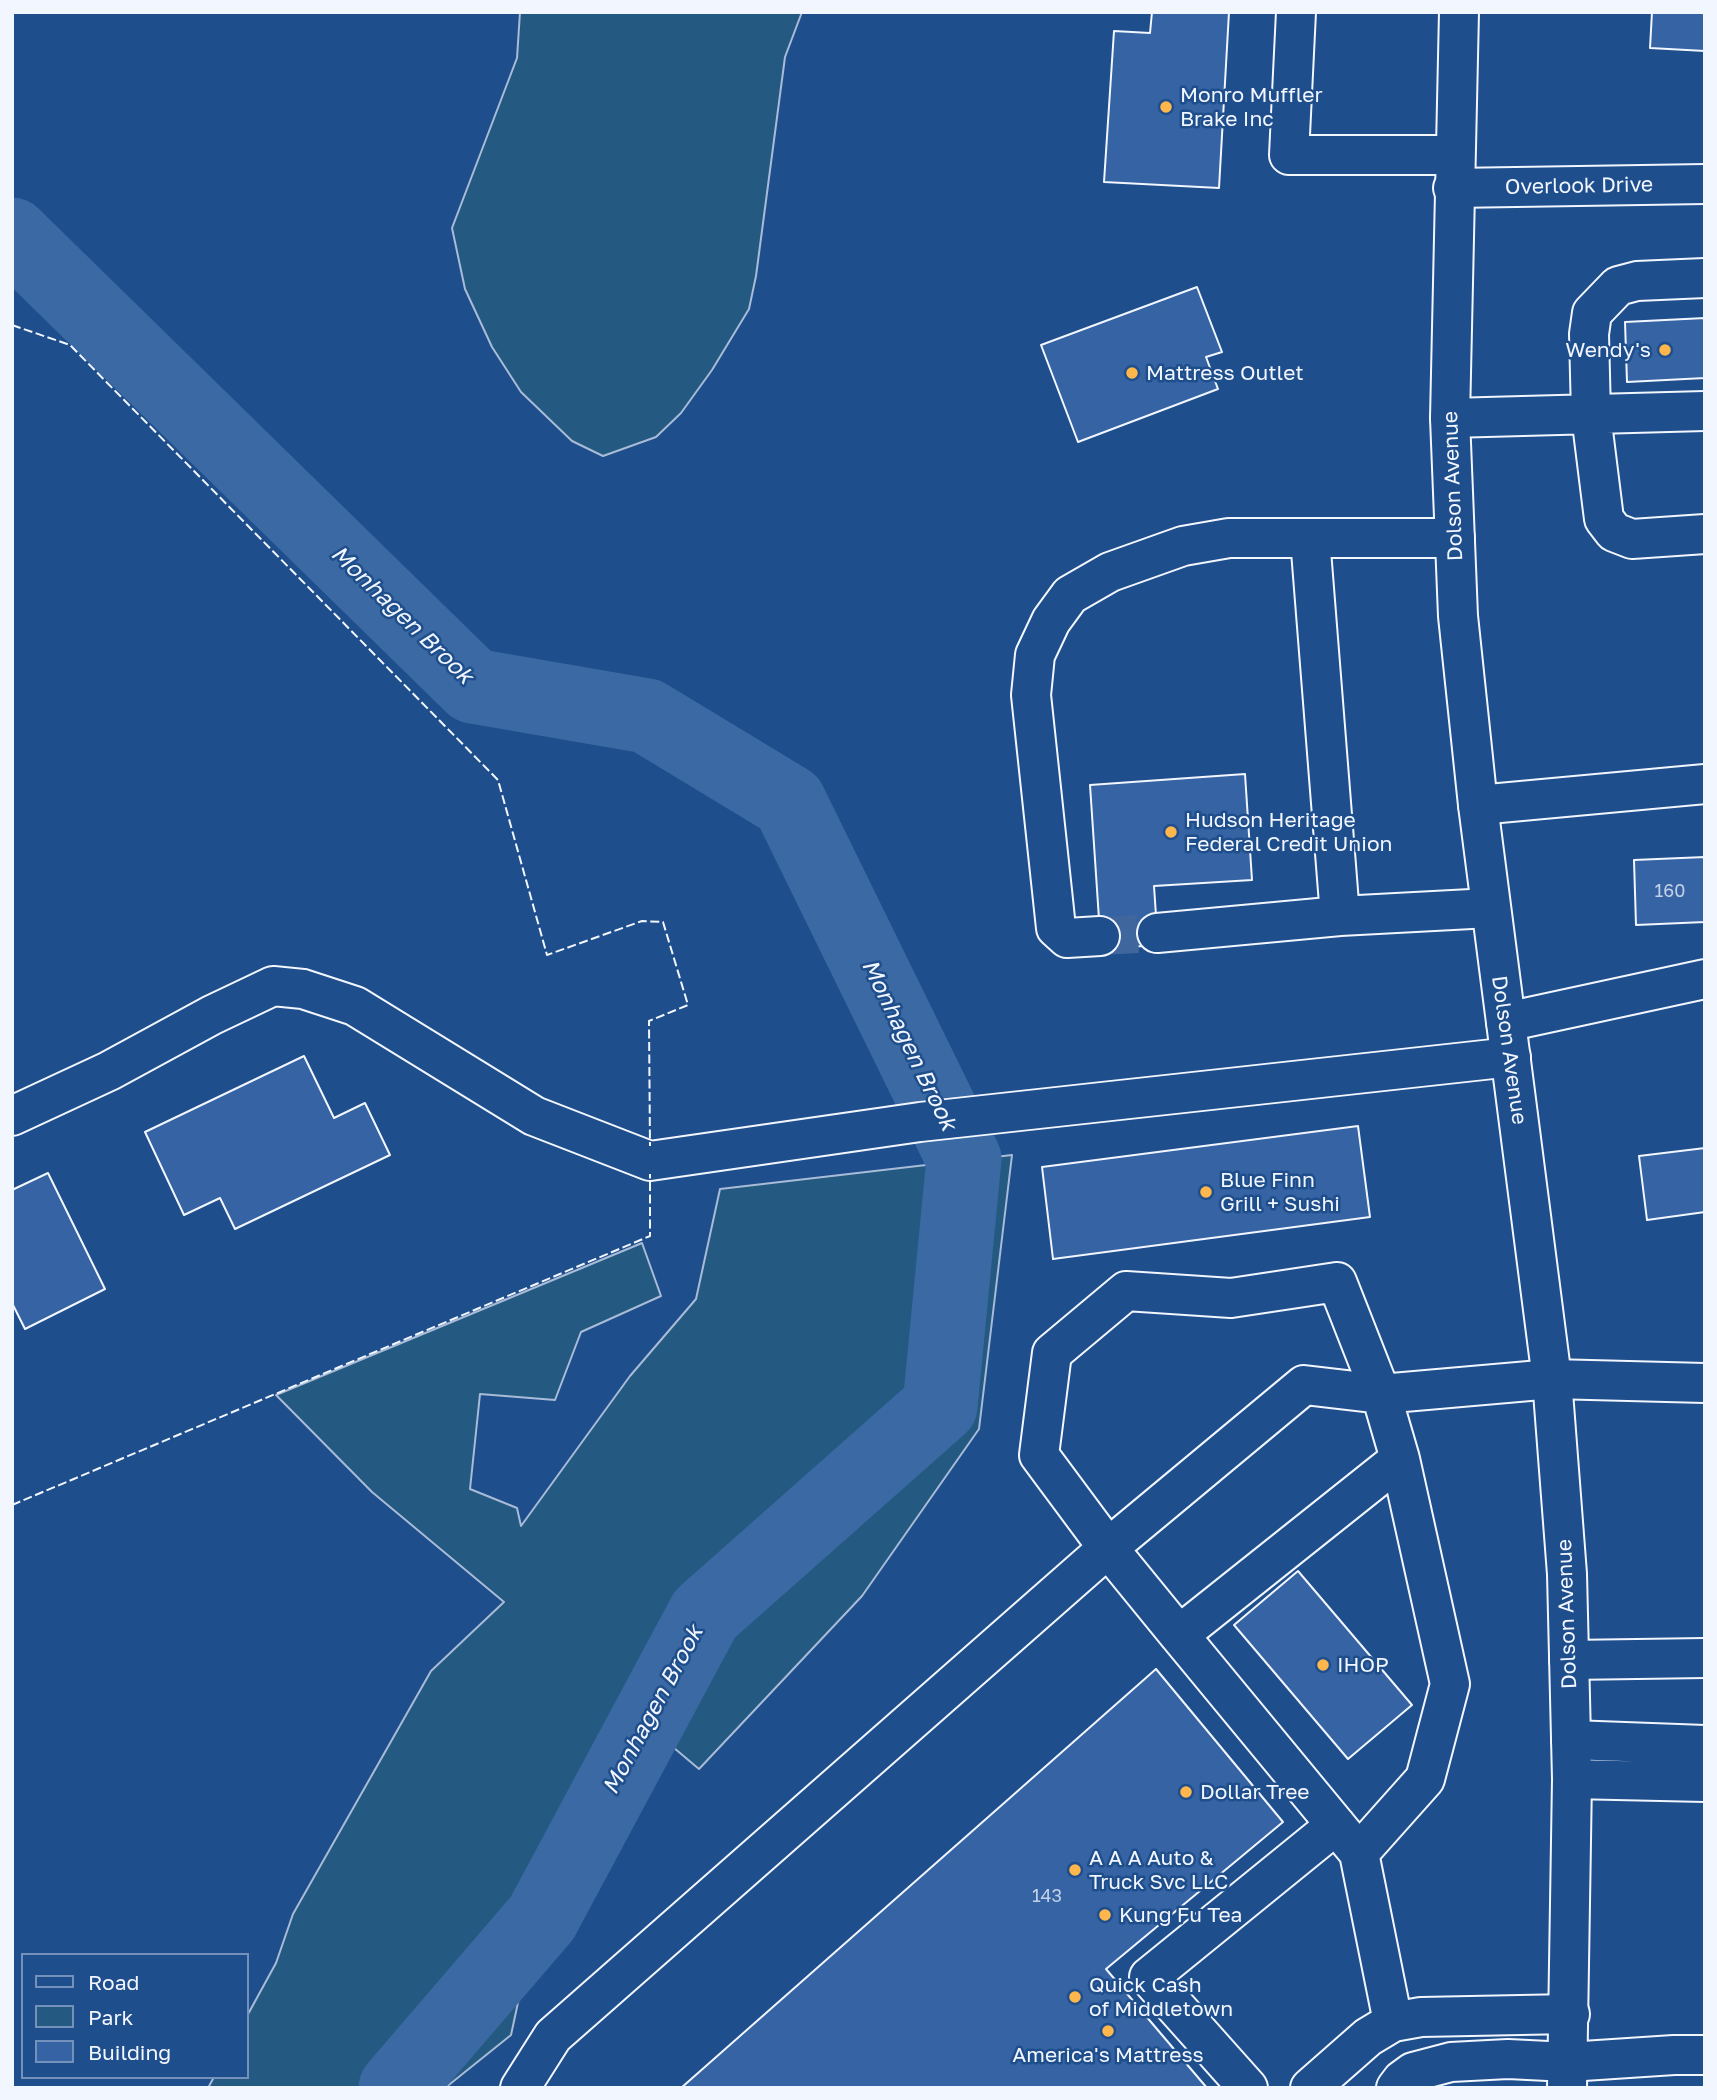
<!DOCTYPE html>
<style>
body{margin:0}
#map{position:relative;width:1717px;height:2100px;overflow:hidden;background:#1f4e8c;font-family:"Golos Text",sans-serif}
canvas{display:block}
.frame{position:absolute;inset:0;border:14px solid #f2f6ff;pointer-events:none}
.legend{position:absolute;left:21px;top:1953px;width:228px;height:126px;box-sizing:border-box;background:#1f4e8c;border:2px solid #7391ba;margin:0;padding:9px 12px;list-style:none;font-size:21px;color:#f2f6ff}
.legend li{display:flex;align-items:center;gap:14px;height:35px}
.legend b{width:35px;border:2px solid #7391ba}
</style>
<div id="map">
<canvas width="1717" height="2100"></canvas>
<div class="frame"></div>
<ul class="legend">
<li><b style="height:9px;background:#1f4e8c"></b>Road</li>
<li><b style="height:19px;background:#245a82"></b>Park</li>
<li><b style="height:19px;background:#3563a3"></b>Building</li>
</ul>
</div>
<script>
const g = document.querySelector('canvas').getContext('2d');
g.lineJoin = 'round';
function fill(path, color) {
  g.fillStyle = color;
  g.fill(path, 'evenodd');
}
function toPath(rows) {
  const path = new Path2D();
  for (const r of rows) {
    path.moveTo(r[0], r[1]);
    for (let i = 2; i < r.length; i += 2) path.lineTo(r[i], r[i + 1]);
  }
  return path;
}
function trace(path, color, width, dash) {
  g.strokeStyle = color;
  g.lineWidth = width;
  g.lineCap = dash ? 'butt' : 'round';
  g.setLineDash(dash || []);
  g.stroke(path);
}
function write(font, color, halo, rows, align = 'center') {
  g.font = font + ' "Golos Text",sans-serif';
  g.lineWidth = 5;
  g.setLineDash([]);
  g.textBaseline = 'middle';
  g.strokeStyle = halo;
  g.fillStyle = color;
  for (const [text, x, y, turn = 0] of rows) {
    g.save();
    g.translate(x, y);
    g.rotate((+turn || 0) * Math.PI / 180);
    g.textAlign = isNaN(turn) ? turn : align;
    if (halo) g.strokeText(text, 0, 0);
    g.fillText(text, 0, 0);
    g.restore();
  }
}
const green = toPath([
 [520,12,802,12,785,57,756,276,749,309,712,370,681,413,656,437,603,456,572,441,521,392,492,347,465,289,452,228,517,58,520,12],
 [1012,1155,979,1429,862,1596,699,1769,636,1716,588,1785,525,1970,511,2035,445,2088,208,2088,214,2077,247,2077,247,2016,276,1963,293,1914,431,1671,504,1602,372,1492,276,1395,642,1243,661,1296,581,1332,555,1400,480,1394,470,1489,517,1508,521,1526,630,1376,696,1299,720,1189,1012,1155]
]);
fill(green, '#245a82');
trace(green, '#a8bbd7', 2);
trace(toPath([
 [12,235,473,686,647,716,789,802,964,1159,940,1406,705,1614,542,1918,396,2088]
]), '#3b69a3', 75);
const building = toPath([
 [1152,12,1229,12,1219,188,1104,182,1114,31,1150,33,1152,12],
 [1652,12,1705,12,1705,51,1650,48,1652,12],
 [1197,287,1222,352,1206,357,1218,389,1078,442,1041,345,1197,287],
 [1705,318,1705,378,1627,382,1625,322,1705,318],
 [1245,774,1252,880,1154,886,1158,945,1101,949,1090,785,1245,774],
 [1705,857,1705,922,1636,925,1634,860,1705,857],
 [304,1056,334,1118,365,1103,390,1155,235,1229,220,1198,184,1215,145,1132,304,1056],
 [1358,1126,1370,1217,1053,1259,1042,1167,1358,1126],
 [1705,1148,1705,1212,1647,1220,1639,1156,1705,1148],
 [48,1173,105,1289,25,1329,12,1303,12,1190,48,1173],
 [1298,1571,1412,1705,1348,1759,1234,1625,1298,1571],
 [1156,1669,1283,1822,1106,1969,1207,2088,681,2088,1156,1669]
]);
fill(building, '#3563a3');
trace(building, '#f2f6ff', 2);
trace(toPath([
 [1100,936,1157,933]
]), '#3f679d', 38, [38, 19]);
const minor = toPath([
 [1296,12,1289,155,1454,155],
 [1453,188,1705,184],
 [1705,278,1637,281,1618,286,1592,313,1589,334,1591,415,1604,519,1614,532,1632,539,1705,534],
 [1450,418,1705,411],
 [1310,538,1340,916],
 [1478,805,1705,784],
 [1157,933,1340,916,1490,908],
 [1100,936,1067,938,1056,928,1031,695,1035,655,1051,621,1070,595,1110,572,1183,546,1229,538,1455,538],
 [1506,1022,1705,979],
 [12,1116,109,1071,212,1015,273,986,303,989,355,1006,534,1116,650,1161,920,1122,1511,1057],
 [1337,1282,1381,1394,1400,1459,1179,1635,1108,1548,1039,1455,1052,1353,1126,1291,1231,1298,1337,1282],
 [1179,1635,1359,1853,1393,2022],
 [1569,1660,1705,1658],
 [1571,1740,1705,1745],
 [1572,1779,1705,1782],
 [1359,1853,1425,1779,1450,1684,1400,1459],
 [520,2088,553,2036,1108,1548,1304,1385,1381,1394,1552,1379,1705,1383],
 [1248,2088,1149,1977,1336,1825],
 [1310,2088,1368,2037,1393,2022,1421,2017,1570,2014],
 [1396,2088,1402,2080,1413,2072,1451,2062,1508,2059,1568,2062,1674,2055,1705,2055]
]);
const major = toPath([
 [1459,12,1450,418,1458,616,1478,805,1552,1379,1567,1574,1572,1779,1567,2088]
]);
trace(minor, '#f2f6ff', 42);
trace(major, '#f2f6ff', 42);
trace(minor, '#1f4e8c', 38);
trace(major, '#1f4e8c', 38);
trace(toPath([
 [12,325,70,345,498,780,547,955,642,921,663,922,688,1005,649,1021,650,1146],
 [12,1505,650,1236,650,1174]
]), '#f2f6ff', 2, [9, 3.5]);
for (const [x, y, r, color] of [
 [1166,107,7,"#ffb74d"],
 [1665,350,7,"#ffb74d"],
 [1132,373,7,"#ffb74d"],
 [1171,832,7,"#ffb74d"],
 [1206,1192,7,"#ffb74d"],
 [1323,1665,7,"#ffb74d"],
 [1186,1792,7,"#ffb74d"],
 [1075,1870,7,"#ffb74d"],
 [1105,1915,7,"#ffb74d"],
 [1075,1997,7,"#ffb74d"],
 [1108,2031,7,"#ffb74d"]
]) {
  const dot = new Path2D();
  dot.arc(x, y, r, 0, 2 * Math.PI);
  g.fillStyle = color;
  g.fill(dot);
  trace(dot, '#1f4e8c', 2.5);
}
write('18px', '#c3d1e8', null, [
 ["160",1670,891],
 ["143",1047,1896]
]);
write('21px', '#f2f6ff', '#1f4e8c', [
 ["Monro Muffler",1180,95],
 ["Brake Inc",1180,119],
 ["Wendy's",1651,350,"right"],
 ["Mattress Outlet",1146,373],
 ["Hudson Heritage",1185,820],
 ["Federal Credit Union",1185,844],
 ["Blue Finn",1220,1180],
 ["Grill + Sushi",1220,1204],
 ["IHOP",1337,1665],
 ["Dollar Tree",1200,1792],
 ["A A A Auto &",1089,1858],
 ["Truck Svc LLC",1089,1882],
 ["Kung Fu Tea",1119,1915],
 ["Quick Cash",1089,1985],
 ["of Middletown",1089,2009],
 ["America's Mattress",1108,2055,"center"]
], 'left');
write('21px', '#f2f6ff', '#1f4e8c', [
 ["Overlook Drive",1579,186,-1],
 ["Dolson Avenue",1453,486,-92],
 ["Dolson Avenue",1509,1050,82],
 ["Dolson Avenue",1567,1614,-92]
]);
write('italic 23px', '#f2f6ff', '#1f4e8c', [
 ["Monhagen Brook",402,615,44],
 ["Monhagen Brook",909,1045,64],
 ["Monhagen Brook",653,1710,-62]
]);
</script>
